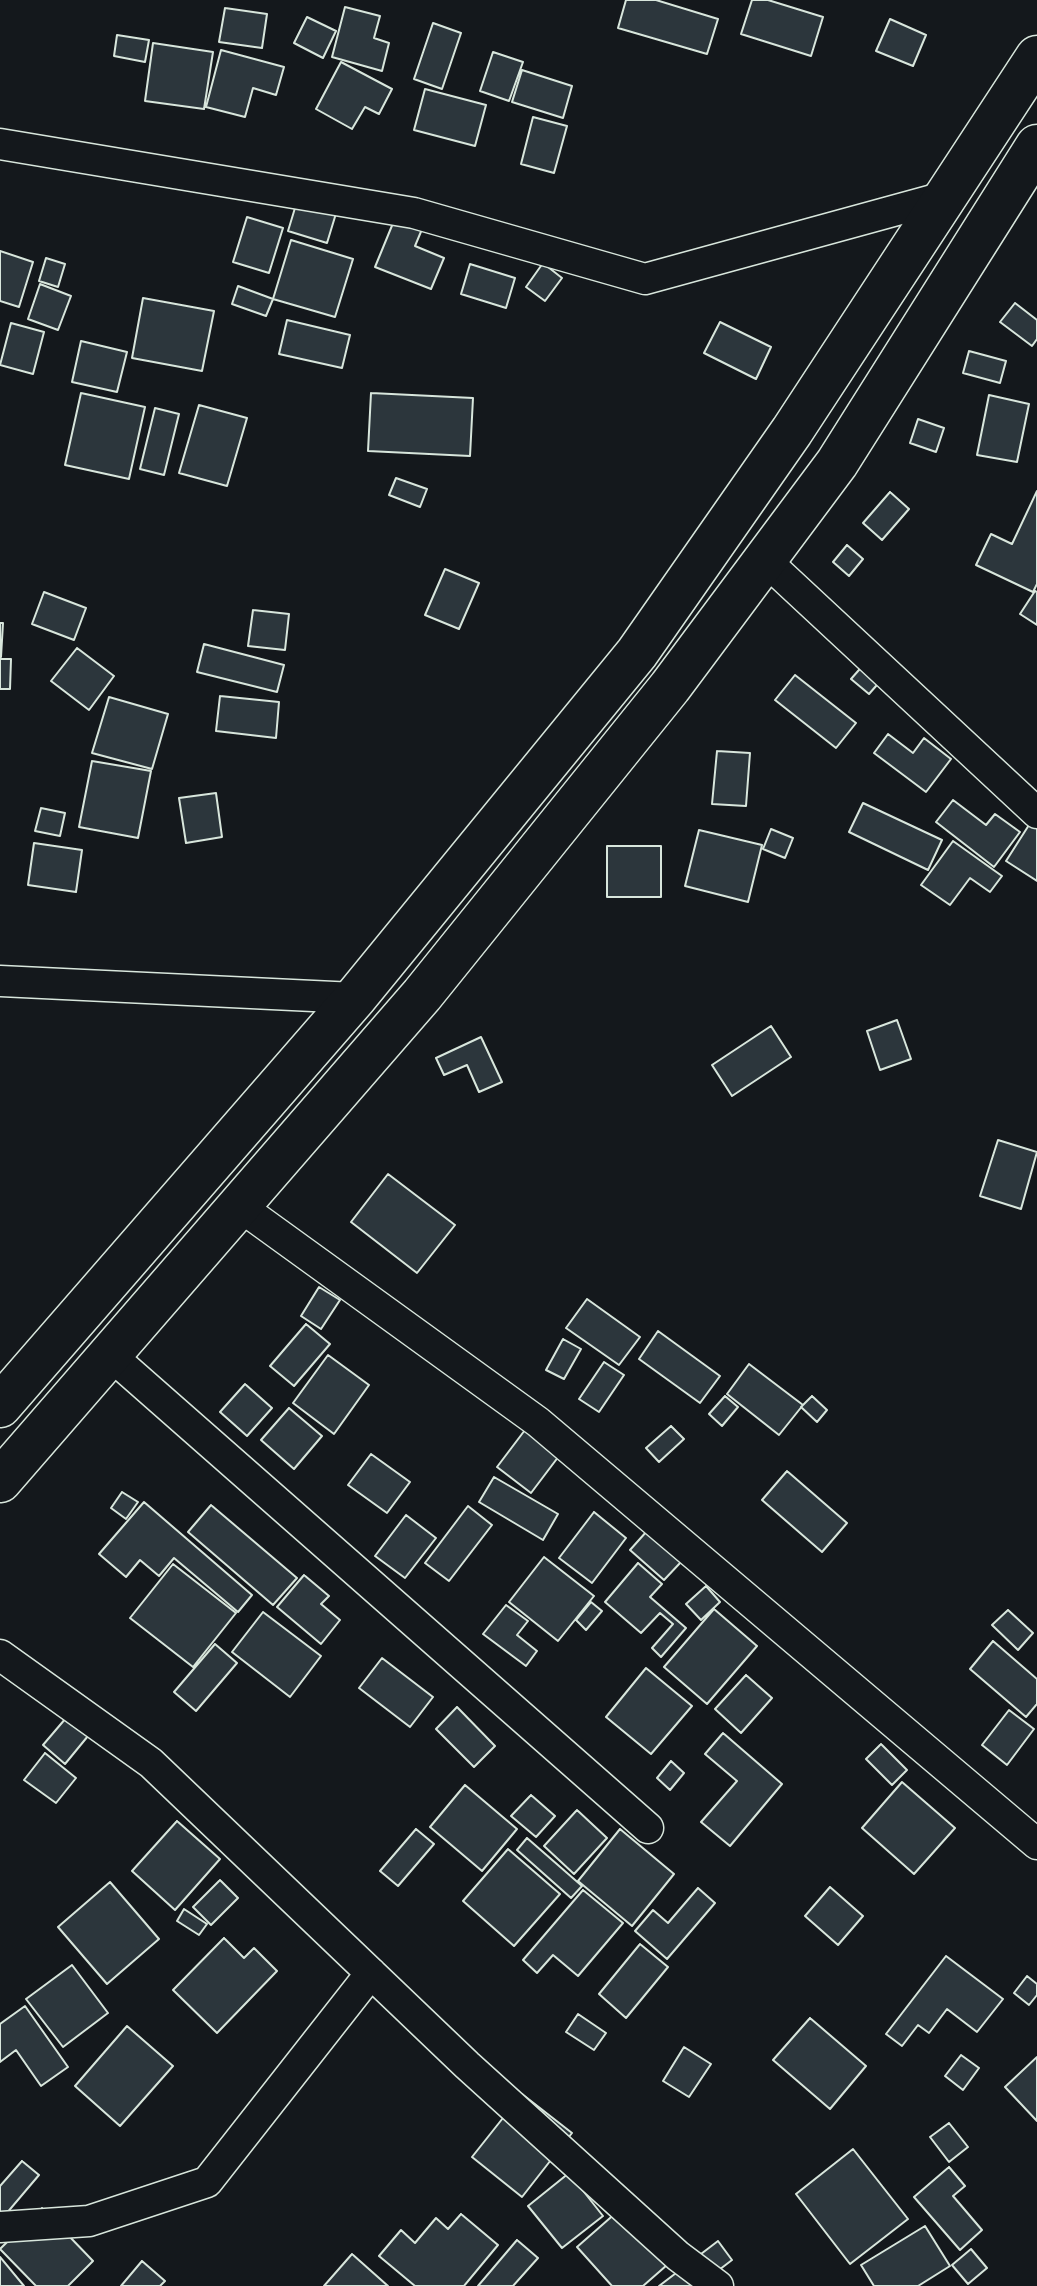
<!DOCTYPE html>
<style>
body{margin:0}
canvas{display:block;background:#14181c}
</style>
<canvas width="1037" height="2286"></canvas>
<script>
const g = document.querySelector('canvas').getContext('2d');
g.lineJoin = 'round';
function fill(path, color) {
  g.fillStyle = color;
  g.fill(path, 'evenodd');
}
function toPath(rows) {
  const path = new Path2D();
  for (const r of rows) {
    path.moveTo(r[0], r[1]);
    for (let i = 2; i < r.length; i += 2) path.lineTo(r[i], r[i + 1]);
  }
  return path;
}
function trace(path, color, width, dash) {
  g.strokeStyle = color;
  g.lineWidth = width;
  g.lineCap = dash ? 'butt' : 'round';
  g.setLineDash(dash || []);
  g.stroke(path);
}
const building = toPath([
 [626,0,656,0,718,19,707,54,618,28,626,0],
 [752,0,768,0,823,17,811,56,741,34,752,0],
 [345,7,380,16,374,38,389,43,382,71,332,57,345,7],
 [225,8,267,14,262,48,219,42,225,8],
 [307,17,336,31,323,58,294,43,307,17],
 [890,19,926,35,913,66,876,51,890,19],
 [433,23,461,33,442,89,414,79,433,23],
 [117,35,149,40,145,62,114,56,117,35],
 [153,43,213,52,204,109,145,101,153,43],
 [221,50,284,67,276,95,253,88,245,117,206,107,221,50],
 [493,52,523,62,509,101,480,91,493,52],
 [341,62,392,89,379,114,365,107,352,129,316,109,341,62],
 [522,70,572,86,563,118,512,102,522,70],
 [425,89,486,105,475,146,414,130,425,89],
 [533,117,567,126,554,173,521,164,533,117],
 [302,185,341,197,327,243,288,231,302,185],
 [398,211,425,222,415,246,444,258,431,289,375,267,398,211],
 [247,217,283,228,269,273,233,262,247,217],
 [291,240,353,259,335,317,273,299,291,240],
 [0,251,33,262,19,307,0,301,0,251],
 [46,258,65,264,58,287,39,281,46,258],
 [543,263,562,278,545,301,526,287,543,263],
 [470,264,515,278,506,308,461,294,470,264],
 [40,284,71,296,58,330,28,319,40,284],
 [238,286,273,299,266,316,232,304,238,286],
 [143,298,214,311,202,371,132,358,143,298],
 [1015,303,1037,320,1037,339,1032,346,1000,322,1015,303],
 [287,320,350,335,342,368,279,354,287,320],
 [720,322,771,347,756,379,704,353,720,322],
 [11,323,44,332,33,374,0,365,11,323],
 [81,341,127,352,117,392,72,382,81,341],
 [969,351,1006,361,1000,383,963,373,969,351],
 [81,393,145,407,129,479,65,465,81,393],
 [371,393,473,398,470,456,368,451,371,393],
 [989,395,1029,404,1017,462,977,455,989,395],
 [199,405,247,418,227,486,179,473,199,405],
 [155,408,179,414,164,475,140,469,155,408],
 [918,419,944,428,936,452,910,443,918,419],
 [396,478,427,489,420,507,389,495,396,478],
 [1037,491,1037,584,1033,592,976,565,991,534,1012,544,1037,491],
 [890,492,909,509,882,540,863,523,890,492],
 [847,545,863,559,849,576,833,562,847,545],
 [445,569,479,583,459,629,425,615,445,569],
 [1035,591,1037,592,1037,625,1020,614,1035,591],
 [44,592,86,608,74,640,32,624,44,592],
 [253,610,289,614,285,650,248,646,253,610],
 [0,623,3,623,1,657,0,657,0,623],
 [204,644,284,665,277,692,197,672,204,644],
 [77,648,114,676,89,710,51,681,77,648],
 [873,654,891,669,869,694,851,679,873,654],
 [0,659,11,659,10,689,0,689,0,659],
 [795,675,856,723,836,748,775,700,795,675],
 [220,696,279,702,276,738,216,731,220,696],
 [109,697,168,714,152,769,92,753,109,697],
 [888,734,913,753,924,738,951,759,926,792,874,753,888,734],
 [717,751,750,753,746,806,712,804,717,751],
 [92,761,151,771,138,838,79,827,92,761],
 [216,793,222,837,186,843,179,798,216,793],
 [953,800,986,825,995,814,1020,832,994,867,936,822,953,800],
 [863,803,942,840,928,870,849,832,863,803],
 [41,808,65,813,60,836,35,831,41,808],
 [1036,814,1037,814,1037,881,1006,861,1036,814],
 [771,829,793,838,785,858,763,849,771,829],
 [699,830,762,845,748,902,685,886,699,830],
 [953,841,1002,876,990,892,970,878,950,905,921,885,953,841],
 [34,843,82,850,76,892,28,885,34,843],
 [607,846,661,846,661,897,607,897,607,846],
 [897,1020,911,1059,880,1070,867,1031,897,1020],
 [771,1026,791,1057,732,1096,712,1065,771,1026],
 [481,1037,502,1082,479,1092,467,1065,444,1075,436,1058,481,1037],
 [998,1140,1037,1152,1021,1209,980,1196,998,1140],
 [388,1174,455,1225,417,1273,351,1222,388,1174],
 [319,1287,340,1300,321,1329,301,1316,319,1287],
 [587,1299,640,1337,619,1365,566,1328,587,1299],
 [306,1324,330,1344,294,1386,270,1366,306,1324],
 [658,1331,720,1376,700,1403,639,1359,658,1331],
 [563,1339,581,1349,564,1379,546,1370,563,1339],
 [328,1355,369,1385,334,1434,293,1403,328,1355],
 [604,1362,624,1375,599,1412,579,1399,604,1362],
 [749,1364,803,1405,779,1435,727,1394,749,1364],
 [245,1384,272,1408,247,1436,220,1412,245,1384],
 [725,1396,738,1407,722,1426,709,1414,725,1396],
 [812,1396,827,1410,817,1422,801,1407,812,1396],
 [289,1408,322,1436,294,1469,261,1440,289,1408],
 [528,1426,562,1452,531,1493,497,1467,528,1426],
 [671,1426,684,1439,659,1462,646,1448,671,1426],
 [371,1454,410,1482,387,1513,348,1485,371,1454],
 [787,1471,847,1523,822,1552,762,1500,787,1471],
 [494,1477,558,1514,543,1540,479,1502,494,1477],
 [122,1492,138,1502,126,1519,111,1508,122,1492],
 [144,1502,252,1595,238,1612,174,1558,159,1576,140,1560,126,1577,99,1554,144,1502],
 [211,1505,297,1578,273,1605,188,1532,211,1505],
 [468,1506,492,1525,449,1581,425,1563,468,1506],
 [594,1512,626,1538,592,1583,559,1558,594,1512],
 [406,1515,436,1538,405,1578,375,1556,406,1515],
 [647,1531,681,1562,664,1580,630,1550,647,1531],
 [544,1557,594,1596,558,1641,509,1602,544,1557],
 [638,1563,662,1584,650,1597,686,1628,661,1657,652,1648,673,1624,660,1613,641,1633,605,1602,638,1563],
 [173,1564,236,1613,193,1667,130,1618,173,1564],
 [304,1575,329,1596,321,1604,340,1620,321,1644,277,1607,304,1575],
 [706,1586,720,1602,701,1620,686,1604,706,1586],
 [591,1602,602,1611,586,1630,576,1620,591,1602],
 [506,1605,528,1621,517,1635,537,1651,526,1666,483,1634,506,1605],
 [714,1609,757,1646,707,1704,664,1667,714,1609],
 [1008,1610,1033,1633,1018,1650,992,1625,1008,1610],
 [263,1612,321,1656,290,1697,232,1652,263,1612],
 [993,1641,1037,1679,1037,1704,1026,1717,970,1669,993,1641],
 [215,1644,237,1663,196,1711,174,1692,215,1644],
 [382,1658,433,1697,410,1727,359,1688,382,1658],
 [646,1668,692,1706,651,1754,606,1717,646,1668],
 [746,1675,772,1698,741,1733,715,1709,746,1675],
 [457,1707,495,1746,474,1767,436,1729,457,1707],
 [1009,1710,1034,1729,1007,1765,982,1745,1009,1710],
 [66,1718,88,1736,65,1764,43,1745,66,1718],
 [723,1733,782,1784,730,1846,701,1822,737,1781,705,1754,723,1733],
 [881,1744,907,1770,892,1785,866,1759,881,1744],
 [45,1753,76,1778,56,1803,24,1780,45,1753],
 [671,1761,684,1773,670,1790,657,1778,671,1761],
 [902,1782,955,1828,914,1874,862,1828,902,1782],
 [465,1785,517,1829,482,1871,430,1827,465,1785],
 [531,1795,555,1816,536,1837,511,1816,531,1795],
 [577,1810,607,1838,574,1874,544,1846,577,1810],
 [177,1821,220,1859,175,1910,132,1871,177,1821],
 [416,1829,434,1844,398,1886,380,1871,416,1829],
 [620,1829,674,1874,632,1926,578,1881,620,1829],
 [527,1838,582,1886,571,1898,517,1850,527,1838],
 [508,1849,560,1894,514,1946,463,1901,508,1849],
 [220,1880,238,1898,211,1925,193,1907,220,1880],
 [110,1882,159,1939,107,1984,58,1927,110,1882],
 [830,1887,863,1916,838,1945,805,1916,830,1887],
 [698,1888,715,1903,667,1959,635,1931,653,1910,668,1923,698,1888],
 [583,1890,623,1923,578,1976,553,1955,537,1973,523,1960,583,1890],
 [184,1909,207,1924,199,1935,177,1921,184,1909],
 [224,1938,244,1958,254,1948,277,1971,217,2033,173,1990,224,1938],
 [640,1944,668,1967,626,2018,599,1994,640,1944],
 [946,1956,1003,1999,977,2032,947,2009,929,2033,918,2025,902,2046,886,2034,946,1956],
 [72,1965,108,2013,63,2047,26,1999,72,1965],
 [1027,1976,1037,1984,1037,1995,1029,2005,1014,1993,1027,1976],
 [25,2006,68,2067,41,2086,16,2050,0,2062,0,2024,25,2006],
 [578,2014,606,2033,594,2050,566,2032,578,2014],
 [810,2018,866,2066,830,2109,773,2060,810,2018],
 [127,2026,173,2066,120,2126,75,2086,127,2026],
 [684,2047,711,2064,689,2097,663,2081,684,2047],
 [961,2055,979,2068,963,2090,945,2076,961,2055],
 [1037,2057,1037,2121,1005,2087,1037,2057],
 [522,2094,572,2133,522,2197,472,2157,522,2094],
 [949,2123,968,2147,949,2162,930,2137,949,2123],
 [853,2149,908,2219,850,2264,796,2194,853,2149],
 [22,2161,39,2175,0,2221,0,2186,22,2161],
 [949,2167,965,2186,953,2196,982,2230,960,2250,914,2197,949,2167],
 [569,2173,603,2216,562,2248,528,2206,569,2173],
 [634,2197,683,2251,643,2286,612,2286,577,2247,634,2197],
 [42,2208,93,2261,68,2286,36,2286,0,2249,42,2208],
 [461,2214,498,2245,464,2286,415,2286,379,2256,401,2230,415,2243,436,2218,448,2229,461,2214],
 [925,2226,950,2266,918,2286,874,2286,861,2265,925,2226],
 [517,2240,538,2258,513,2286,478,2286,517,2240],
 [718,2241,732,2260,698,2286,659,2286,718,2241],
 [971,2249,987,2268,968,2284,952,2265,971,2249],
 [352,2254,388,2286,324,2286,352,2254],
 [0,2257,24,2286,0,2286,0,2257],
 [142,2261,165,2281,160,2286,121,2286,142,2261]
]);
fill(building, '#2c363c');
trace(building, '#d8e6dc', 2);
const street = toPath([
 [0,144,414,213,645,279,944,197],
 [765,560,1037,813],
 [0,981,355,998],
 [238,1205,538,1422,1037,1844],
 [108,1353,648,1828],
 [0,1655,151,1763,467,2065,678,2256,718,2286],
 [0,2227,89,2221,207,2182,371,1973]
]);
const secondary = toPath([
 [0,1406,355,998,637,653,792,431,1037,57],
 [0,1481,422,995,670,687,837,463,1037,146]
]);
trace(street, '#d8e6dc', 33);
trace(secondary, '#d8e6dc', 45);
trace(street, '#14181c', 30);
trace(secondary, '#14181c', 42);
</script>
